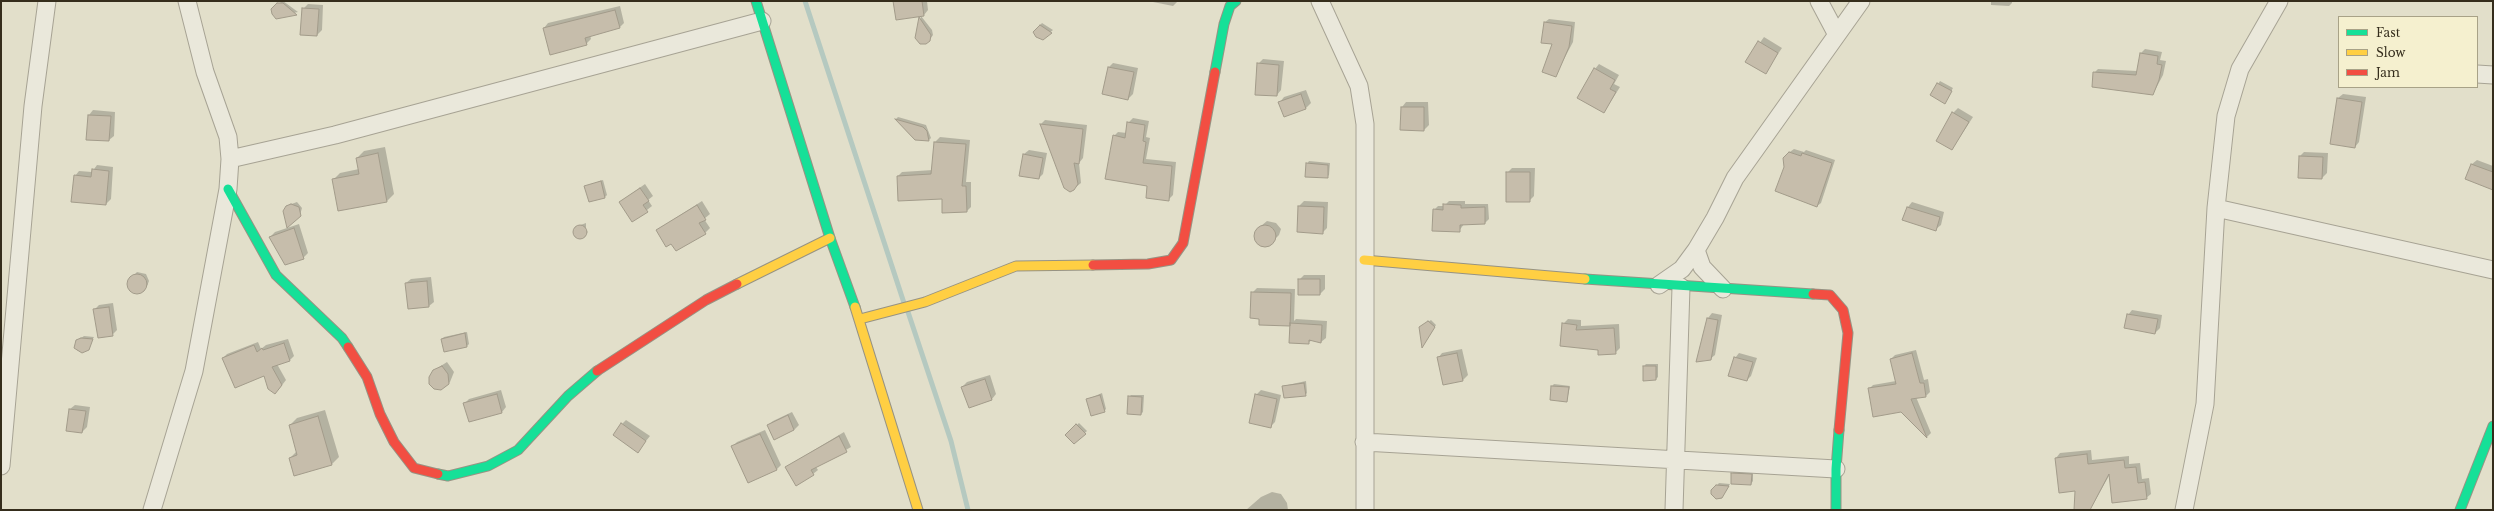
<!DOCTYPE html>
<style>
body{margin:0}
#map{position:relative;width:2494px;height:511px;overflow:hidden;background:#e2dfca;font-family:"Libre Baskerville",serif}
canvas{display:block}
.frame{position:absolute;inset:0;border:2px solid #352d1c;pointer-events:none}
.legend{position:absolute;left:2338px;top:16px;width:140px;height:72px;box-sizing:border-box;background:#f5f0cf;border:1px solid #a8a287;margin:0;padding:5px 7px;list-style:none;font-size:12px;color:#352d1c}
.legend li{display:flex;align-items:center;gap:8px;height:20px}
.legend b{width:20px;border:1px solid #a8a287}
</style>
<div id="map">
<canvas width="2494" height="511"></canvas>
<div class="frame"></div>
<ul class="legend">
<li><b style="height:5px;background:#16e098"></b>Fast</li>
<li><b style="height:5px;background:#ffcf43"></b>Slow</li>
<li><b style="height:5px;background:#f24e42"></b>Jam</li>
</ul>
</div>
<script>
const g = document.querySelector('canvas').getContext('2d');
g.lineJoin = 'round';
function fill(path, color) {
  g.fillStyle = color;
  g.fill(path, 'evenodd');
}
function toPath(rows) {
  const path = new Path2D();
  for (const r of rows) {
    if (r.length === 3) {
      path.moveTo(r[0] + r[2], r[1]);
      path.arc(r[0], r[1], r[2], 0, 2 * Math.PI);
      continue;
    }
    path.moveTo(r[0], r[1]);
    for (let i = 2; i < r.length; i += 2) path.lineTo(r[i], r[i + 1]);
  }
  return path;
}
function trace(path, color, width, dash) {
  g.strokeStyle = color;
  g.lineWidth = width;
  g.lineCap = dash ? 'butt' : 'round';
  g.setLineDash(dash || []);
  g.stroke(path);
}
fill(toPath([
 [283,1,298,12,276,17,276,5],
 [894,1,927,1,928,10,924,15],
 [1148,1,1178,1,1173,6],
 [1991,1,2012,1,2012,3,2009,6,1991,5],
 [308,4,323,5,322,30,317,35,303,9],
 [620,6,624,23,620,27,590,35,591,39,586,44,544,28,548,23],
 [921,16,932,30,933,35,928,42,916,38],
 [1549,19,1575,22,1573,42,1555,76,1554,44,1545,22],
 [1042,23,1053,30,1042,39,1034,32],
 [1764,37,1782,48,1765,73,1746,62],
 [2145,49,2162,52,2160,60,2166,61,2163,75,2153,94,2094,73,2098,69,2137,71,2141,53],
 [1263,59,1284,61,1281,90,1277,95,1258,64],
 [1113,63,1138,68,1133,94,1128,99,1109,67],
 [1599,64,1619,75,1614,84,1620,87,1604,112,1595,69],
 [1940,81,1953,88,1945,102,1931,95],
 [1306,90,1311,103,1306,108,1285,116,1280,102,1284,97],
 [2343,94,2366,97,2359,142,2355,147,2338,98],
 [1406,102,1428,102,1429,125,1424,130,1402,107],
 [1958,108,1973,117,1952,149,1953,113],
 [93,110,115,112,114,136,109,140,87,139,89,115],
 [898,117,926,125,931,138,929,140,915,139,896,119],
 [1133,118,1149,121,1146,137,1150,138,1146,159,1176,162,1173,195,1168,200,1114,136,1118,132,1127,133,1128,123],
 [1045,120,1087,125,1083,158,1079,163,1081,183,1072,190,1041,124],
 [940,137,970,140,966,182,971,182,971,207,967,211,898,176,902,172,933,170,935,142],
 [385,147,394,194,387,201,333,180,340,173,359,169,357,158,364,151],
 [1794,149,1804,152,1806,150,1835,160,1821,203,1817,206,1785,167,1787,154],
 [1029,150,1047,153,1043,174,1039,178,1020,175,1024,154],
 [2304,152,2328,153,2327,173,2322,178,2300,156],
 [2477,160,2493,166,2493,189,2466,179,2472,164],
 [1309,161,1330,163,1329,175,1327,177,1307,164],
 [97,165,113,167,111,199,106,204,75,176,79,171,92,172],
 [1512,168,1535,168,1534,196,1529,201,1507,173],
 [603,180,607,195,605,197,586,186],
 [645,184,653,196,648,200,652,206,633,221,620,202],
 [702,201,710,214,704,219,710,228,705,233,671,242,657,230],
 [1304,201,1328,202,1327,228,1322,233,1298,231,1299,206],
 [1449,201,1465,201,1465,204,1488,204,1489,219,1485,223,1464,224,1459,231,1434,210,1438,206,1444,206],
 [297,202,302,208,300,215,286,206],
 [1912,202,1944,212,1941,225,1936,229,1903,220,1908,207],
 [1267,221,1276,223,1281,229,1279,235,1269,245,1263,246,1257,242,1256,230],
 [586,223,586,235,584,237,574,235,575,227],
 [299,224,308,253,303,258,270,237,275,232],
 [137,272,146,274,149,281,147,286,140,292,130,291,129,285,130,279],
 [1304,275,1325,275,1325,289,1320,294,1299,294,1299,280],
 [431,277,434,302,429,306,408,308,406,283,411,279],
 [1257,288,1295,289,1294,321,1296,319,1327,321,1326,338,1321,342,1312,340,1308,343,1290,342,1291,323,1290,325,1260,318,1252,293],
 [113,303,117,330,112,335,94,310,99,305],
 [2132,310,2162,315,2160,328,2155,333,2128,315],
 [1712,313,1722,315,1715,355,1710,359,1698,361,1708,318],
 [1568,319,1581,320,1581,326,1619,324,1620,348,1615,353,1598,349,1563,324],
 [1431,320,1436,325,1424,344,1421,327],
 [467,332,469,344,467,346,445,351,442,339,444,337],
 [84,336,94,337,86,351,78,351,75,348,77,341],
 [288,339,294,356,290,360,277,364,286,380,279,389,265,375,223,358,227,354,258,342,261,349,266,345],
 [1462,349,1468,375,1463,380,1443,384,1438,358,1442,353],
 [1916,350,1924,380,1928,379,1930,392,1926,396,1916,397,1931,433,1927,437,1902,411,1869,389,1873,385,1896,381,1891,359,1895,355],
 [1739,353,1757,358,1751,376,1747,380,1735,358],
 [447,362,454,372,450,382,445,387,435,388,436,369],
 [1646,364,1658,364,1658,377,1656,379,1644,366],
 [990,375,996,394,992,399,962,387,967,382],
 [1306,381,1307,393,1305,395,1283,386],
 [1554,384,1570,386,1567,401,1552,386],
 [501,390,506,407,502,412,464,404,469,399],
 [1261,390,1281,395,1275,422,1270,427,1256,395],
 [1102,393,1106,409,1104,411,1088,399],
 [1131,395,1144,395,1143,412,1141,414,1129,397],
 [75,405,90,407,87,427,82,432,70,409],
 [325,410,339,457,332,464,290,458,297,451,290,425,297,418],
 [792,412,799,425,794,430,774,439,768,425,773,421],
 [626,420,650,436,638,451,622,424],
 [1079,423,1087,431,1074,443,1066,435],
 [765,430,781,465,776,470,733,446,737,442],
 [844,432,851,447,816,467,818,470,813,474,786,467],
 [2091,450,2092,460,2129,456,2129,464,2140,463,2142,479,2149,478,2151,494,2146,498,2110,474,2091,508,2076,510,2076,490,2056,458,2060,453],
 [1735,471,1753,472,1753,481,1751,484,1732,473],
 [1719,483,1730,484,1721,499,1712,491],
 [1272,492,1281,494,1287,503,1288,510,1246,510,1261,497]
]), '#0003');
trace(toPath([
 [805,1,904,303],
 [908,312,951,441,968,510]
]), '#b5c9c0', 5);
const building = toPath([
 [893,1,922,1,924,16,896,20,893,1],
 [277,3,283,3,297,15,276,19,272,14,271,9,277,3],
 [302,8,319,9,317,36,300,35,302,8],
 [615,10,620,28,585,38,587,45,550,55,543,28,615,10],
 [919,17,931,35,930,41,926,44,920,44,915,38,919,17],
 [1544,22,1572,26,1569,47,1556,77,1542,72,1552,44,1541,43,1544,22],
 [1040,25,1052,33,1043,40,1036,37,1033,32,1040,25],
 [1758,41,1778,53,1766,74,1745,62,1758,41],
 [2140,53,2158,56,2157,64,2162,65,2159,80,2153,95,2092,87,2093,72,2136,75,2140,53],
 [1257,63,1279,65,1277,96,1255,95,1257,63],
 [1108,67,1134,72,1128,100,1102,94,1108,67],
 [1594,68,1615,80,1610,89,1616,92,1604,113,1577,98,1594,68],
 [1937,83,1952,91,1945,104,1930,95,1937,83],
 [1301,94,1306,109,1284,117,1278,102,1301,94],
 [2337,98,2362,102,2355,148,2330,144,2337,98],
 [1401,107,1424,107,1424,131,1400,130,1401,107],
 [1952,112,1969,122,1952,150,1936,141,1952,112],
 [88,115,111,116,109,141,86,140,88,115],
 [895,119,923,127,927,131,929,141,915,140,895,119],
 [1127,122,1145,125,1143,141,1146,142,1143,163,1172,166,1169,201,1146,198,1147,186,1105,179,1113,135,1125,138,1127,122],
 [1040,124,1083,129,1079,164,1074,163,1078,184,1074,190,1070,192,1064,188,1040,124],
 [934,142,966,144,962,186,966,186,967,212,942,213,942,199,898,201,897,176,931,174,934,142],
 [1789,152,1801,156,1802,153,1832,163,1817,207,1775,191,1784,167,1783,158,1789,152],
 [378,153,387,202,338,211,332,179,359,174,356,158,378,153],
 [1023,154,1043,158,1039,179,1019,176,1023,154],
 [2299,156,2323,157,2322,179,2298,178,2299,156],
 [1306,163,1328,165,1328,178,1305,177,1306,163],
 [2471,164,2493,172,2493,190,2465,179,2471,164],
 [92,169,109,171,106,205,71,202,74,175,91,177,92,169],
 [1506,172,1530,172,1530,202,1506,202,1506,172],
 [601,181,605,198,589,202,584,186,601,181],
 [640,188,649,201,643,205,648,212,632,222,619,202,640,188],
 [291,204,299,207,301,216,287,228,283,211,286,206,291,204],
 [1443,204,1461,205,1461,208,1485,207,1485,224,1460,225,1460,232,1432,231,1433,209,1443,210,1443,204],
 [697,205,706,220,699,223,706,234,676,251,671,244,666,247,656,230,697,205],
 [1298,206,1324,207,1323,234,1297,232,1298,206],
 [1907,207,1940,217,1936,231,1902,220,1907,207],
 [580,232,7],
 [1265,236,11],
 [294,228,304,259,285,265,269,237,294,228],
 [137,284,10],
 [1298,279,1320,279,1320,295,1298,295,1298,279],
 [427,281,429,307,408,309,405,283,427,281],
 [1251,292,1291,293,1290,326,1259,325,1259,319,1250,318,1251,292],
 [109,307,113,336,98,338,93,309,109,307],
 [2127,314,2158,319,2155,334,2124,328,2127,314],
 [1707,318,1718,320,1711,360,1696,362,1707,318],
 [1428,321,1435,327,1422,348,1419,327,1428,321],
 [1290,323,1322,325,1321,343,1309,340,1309,344,1289,343,1290,323],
 [1562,323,1577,325,1576,330,1614,328,1616,354,1598,355,1598,350,1560,346,1562,323],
 [465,333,467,347,444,352,441,339,465,333],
 [81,338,93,339,89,350,82,353,74,348,76,340,81,338],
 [284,343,290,361,272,367,282,385,275,394,268,389,264,376,235,388,222,358,254,345,257,352,262,348,263,350,284,343],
 [1457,353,1463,381,1443,385,1437,357,1457,353],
 [1912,353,1920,383,1924,383,1926,397,1911,399,1927,438,1901,412,1873,417,1868,388,1896,384,1890,359,1912,353],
 [1734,357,1753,362,1747,381,1728,376,1734,357],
 [442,366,448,374,449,384,441,390,434,389,429,384,429,377,433,370,442,366],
 [1643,366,1656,366,1656,380,1643,381,1643,366],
 [985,379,992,400,969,408,961,387,985,379],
 [1304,383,1306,396,1284,398,1282,386,1304,383],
 [1551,386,1569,387,1567,402,1550,400,1551,386],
 [497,394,502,413,469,422,463,403,497,394],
 [1255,394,1277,399,1271,428,1249,423,1255,394],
 [1100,395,1105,412,1091,416,1086,399,1100,395],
 [1128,396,1142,397,1141,415,1127,414,1128,396],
 [69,409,86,411,82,433,66,431,69,409],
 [788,415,794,430,774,440,767,425,788,415],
 [318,416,332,465,294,476,289,458,297,455,289,425,318,416],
 [621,423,646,441,638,453,613,435,621,423],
 [1076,424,1086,434,1074,444,1065,435,1076,424],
 [760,434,777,470,748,483,731,446,760,434],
 [839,436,847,452,811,470,814,475,796,486,785,467,839,436],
 [2087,454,2088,464,2124,460,2125,468,2136,467,2138,483,2145,482,2147,499,2112,503,2109,474,2090,510,2074,510,2075,491,2059,493,2055,458,2087,454],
 [1731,473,1752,474,1751,485,1731,484,1731,473],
 [1716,485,1729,486,1722,498,1716,499,1711,494,1711,490,1716,485]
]);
fill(building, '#c6bdab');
trace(building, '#a29b8a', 1);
const street = toPath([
 [1320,1,1359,86,1365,124,1365,510],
 [1819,1,1836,33],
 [2477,74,2493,75],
 [230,159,335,135,762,21],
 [2216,208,2226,116,2240,69,2279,1],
 [1696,250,1702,267,1723,289],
 [1659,285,1682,269,1696,250,1715,218,1735,178,1861,1],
 [1364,442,1836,469],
 [1,466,33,106,47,1],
 [152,510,194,371,228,189,230,159,228,137,205,72,187,1],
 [1674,510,1681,287],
 [2184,510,2205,404,2216,208,2493,270]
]);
const fast = toPath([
 [756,1,830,238,855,307],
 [1215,72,1224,24,1230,6,1236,1],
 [228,189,276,275,342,338,348,347],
 [1585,279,1813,294],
 [438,474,448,476,488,466,518,450,568,396,597,371],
 [1836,510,1836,469,1839,430],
 [2460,510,2493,426]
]);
const slow = toPath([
 [1364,260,1585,279],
 [737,284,830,238],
 [855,307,918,510],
 [860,319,925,302,1016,266,1093,265]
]);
const jam = toPath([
 [1093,265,1148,264,1171,260,1183,243,1215,72],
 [1813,294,1830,295,1843,310,1848,333,1839,430],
 [348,347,367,377,380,414,394,442,414,468,438,474],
 [597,371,706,300,737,284]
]);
trace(street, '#a7a394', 19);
trace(fast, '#979383', 11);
trace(slow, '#979383', 11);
trace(jam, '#979383', 11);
trace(street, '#eae8db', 17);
trace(fast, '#16e098', 9);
trace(slow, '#ffcf43', 9);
trace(jam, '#f24e42', 9);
</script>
